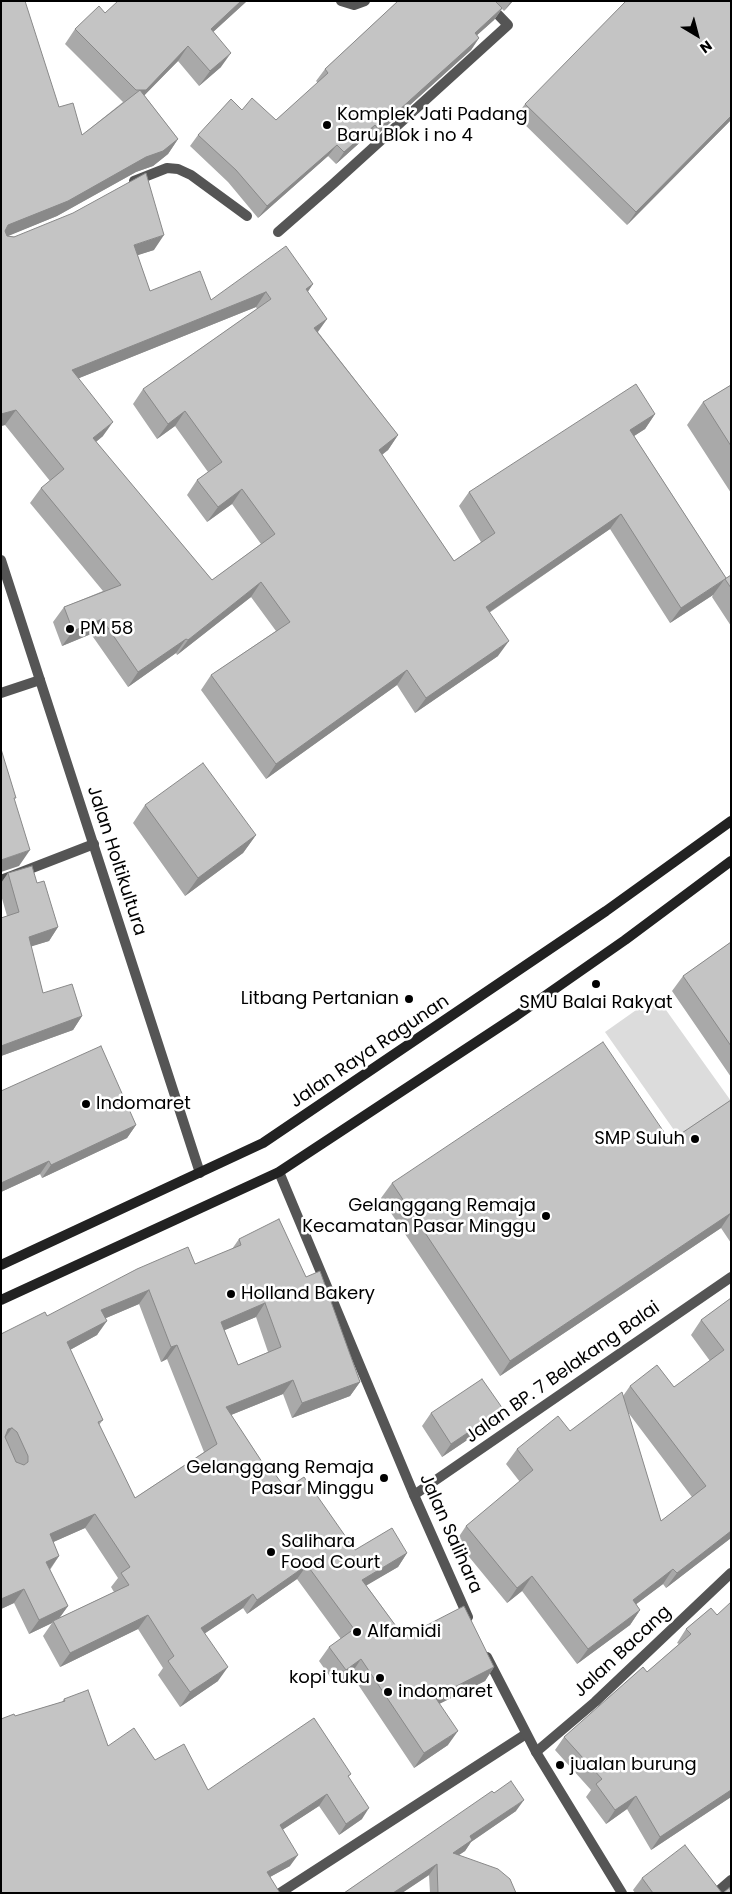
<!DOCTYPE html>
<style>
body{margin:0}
#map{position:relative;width:732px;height:1894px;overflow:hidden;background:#fff;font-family:Poppins,sans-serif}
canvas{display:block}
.frame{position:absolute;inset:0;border:2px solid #000;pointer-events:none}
.north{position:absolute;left:672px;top:10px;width:50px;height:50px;-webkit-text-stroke:4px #fff;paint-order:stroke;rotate:143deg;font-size:14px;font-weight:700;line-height:20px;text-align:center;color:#000}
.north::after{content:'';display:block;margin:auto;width:18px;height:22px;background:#000;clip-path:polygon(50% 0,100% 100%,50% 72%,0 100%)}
</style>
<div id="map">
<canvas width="732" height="1894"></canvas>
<div class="frame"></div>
<div class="north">N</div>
</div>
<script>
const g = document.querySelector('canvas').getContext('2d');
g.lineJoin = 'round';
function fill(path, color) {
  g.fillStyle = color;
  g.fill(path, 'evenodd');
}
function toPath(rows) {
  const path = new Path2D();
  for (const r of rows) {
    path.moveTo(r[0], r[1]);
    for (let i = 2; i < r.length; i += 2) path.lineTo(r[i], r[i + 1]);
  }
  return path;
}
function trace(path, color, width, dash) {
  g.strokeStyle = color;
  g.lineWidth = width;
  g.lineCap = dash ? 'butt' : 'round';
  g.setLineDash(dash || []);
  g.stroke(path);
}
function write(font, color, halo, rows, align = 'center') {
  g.font = font + ' Poppins,sans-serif';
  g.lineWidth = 5;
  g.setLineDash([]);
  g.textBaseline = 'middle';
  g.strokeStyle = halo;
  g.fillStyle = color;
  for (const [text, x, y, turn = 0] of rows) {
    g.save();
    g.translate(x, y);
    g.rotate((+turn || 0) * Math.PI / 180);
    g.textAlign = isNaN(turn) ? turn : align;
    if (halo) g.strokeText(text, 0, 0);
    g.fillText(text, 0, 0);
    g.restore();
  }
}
fill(toPath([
 [656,996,731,1101,681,1140,605,1032]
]), '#dcdcdc');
trace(toPath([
 [341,1,354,5,365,1],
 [134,181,167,168,178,169,191,175,247,216],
 [278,232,333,184,508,25,485,1],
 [1,693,40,680],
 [1,880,94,844],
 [414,1495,731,1277],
 [536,1752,595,1702,731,1573],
 [280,1893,526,1734],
 [716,1893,731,1880]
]), '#555', 10);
trace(toPath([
 [1,560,200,1173],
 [279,1172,414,1495,468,1617],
 [487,1657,536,1752,622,1893]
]), '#555', 10);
trace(toPath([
 [1,1265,263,1143,606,911,731,821],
 [1,1300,279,1172,516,1016,625,940,731,861]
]), '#222', 10);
fill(toPath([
 [1,1,59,107,82,135,123,102,65,44,75,29,105,13,247,1,213,32,221,67,199,86,178,61,144,95,178,139,168,154,153,166,136,172,57,216,7,236,154,250,137,255,150,291,211,300,313,284,307,292,327,319,318,332,398,435,388,450,382,455,454,561,481,542,459,506,469,492,655,414,645,429,634,436,726,578,731,575,731,626,712,597,713,595,670,623,610,529,489,613,498,656,415,713,397,685,266,779,201,690,211,675,276,631,251,597,177,655,176,653,128,687,91,634,62,646,53,622,64,607,103,591,30,503,41,488,50,481,5,425,1,426],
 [256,307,257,309,143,389,133,404,157,439,175,426,208,472,197,480,187,495,207,522,232,504,261,544,212,580,96,442,103,436,79,378],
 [398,1,513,1,504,11,502,9,494,20,477,35,479,38,471,50,370,141,366,137,336,164,328,156,258,218,228,182,190,146,198,135,242,110,276,120,318,83,316,81,325,69],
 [731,1,731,120,627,225,516,116,525,104],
 [731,385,731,493,687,425,703,402],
 [145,805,256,835,243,853,185,896,133,823],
 [8,873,37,883,58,927,49,941,31,946,43,993,82,1016,73,1030,1,1056,1,918,7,916,1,895,1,883],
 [731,942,731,1077,672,991,683,976],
 [1,1091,136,1125,127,1138,42,1178,40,1174,1,1192],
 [731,1100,731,1243,721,1228,500,1376,381,1198,392,1183,670,1141],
 [239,1239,306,1277,360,1382,350,1396,292,1418,283,1394,231,1415,266,1468,286,1489,355,1550,407,1553,398,1567,366,1585,404,1637,494,1667,485,1681,439,1704,448,1745,414,1768,351,1674,336,1685,319,1661,329,1647,341,1639,297,1579,247,1614,243,1608,205,1633,218,1681,180,1707,158,1675,163,1668,138,1629,60,1667,43,1636,52,1623,29,1634,14,1603,1,1609,1,1334,47,1316,195,1264,232,1249],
 [139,1304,161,1362,167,1359,204,1452,135,1498,99,1425,103,1420,70,1350,97,1335,106,1318],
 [256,1317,268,1352,238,1365,224,1330],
 [85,1528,118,1578,111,1587,114,1592,59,1618,68,1606,50,1570,59,1556,53,1542],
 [731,1298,731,1538,666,1588,663,1584,636,1604,640,1610,630,1625,577,1664,522,1591,507,1603,456,1541,466,1526,520,1482,506,1464,517,1449,570,1431,623,1396,630,1386,674,1387,710,1361,691,1335,701,1320],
 [627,1411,692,1497,661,1521],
 [431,1413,494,1422,442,1457,422,1426],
 [711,1608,731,1797,651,1850,627,1809,606,1824,586,1797,591,1790,555,1750,564,1737,647,1672,679,1644,677,1643,686,1629],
 [64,1699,108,1746,155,1760,208,1790,351,1774,348,1777,362,1819,339,1835,319,1806,283,1829,290,1866,270,1877,15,1716,62,1702],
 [494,1793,516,1811,471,1842,465,1851,459,1855,516,1893,430,1893,429,1875,402,1893,344,1893],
 [642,1878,722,1893,635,1893,633,1890]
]), '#a9a9a9');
fill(toPath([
 [241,1,247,1,200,44,211,29],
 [511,1,513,1,504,11],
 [502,8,494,20,466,45,475,33],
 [479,38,471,50,370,141,378,129],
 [188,46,178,61,135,105,140,90],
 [231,53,221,67,199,86,210,71],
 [731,116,731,120,627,225,636,212],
 [375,125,366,137,336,164,344,152],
 [178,139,168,154,153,166,136,172,57,216,1,239,1,235,8,225],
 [337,145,328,156,258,218,267,206],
 [164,235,154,250,123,260,134,245],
 [313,284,303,299,306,289],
 [266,292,256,307,62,385,72,370],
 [327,319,316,334,314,328],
 [16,410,5,425,1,426,1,414],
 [185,411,175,426,157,439,168,424],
 [655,414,645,429,620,445,630,430],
 [113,422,103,436,82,453,93,438],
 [398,435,388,450,368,465,379,450],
 [242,489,232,504,207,522,218,507],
 [621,514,610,529,475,622,486,607],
 [724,580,713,595,670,623,681,608],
 [261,582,251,597,177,655,188,640],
 [102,619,91,634,62,646,73,631],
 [186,639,176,653,128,687,138,672],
 [509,641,498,656,415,713,426,698],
 [407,670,397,685,266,779,276,764],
 [256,835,243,853,185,896,198,878],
 [30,850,19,866,1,872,1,860],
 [58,927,49,941,20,950,29,937],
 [82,1016,73,1030,1,1056,1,1046],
 [136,1125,127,1138,42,1178,51,1165],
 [49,1161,40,1174,1,1192,1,1183],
 [731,1213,721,1228,500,1376,510,1361],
 [149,1290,139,1304,92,1324,101,1310],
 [265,1303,256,1317,211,1336,221,1322],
 [107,1321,97,1335,57,1357,67,1342],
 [177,1345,167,1359,161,1362,171,1347],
 [293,1380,283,1394,216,1421,226,1407],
 [360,1382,350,1396,292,1418,302,1403],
 [503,1409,494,1422,442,1457,451,1444],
 [12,1428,2,1442,8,1429],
 [95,1514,85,1528,40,1548,50,1534],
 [731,1531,731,1538,666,1588,677,1573],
 [407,1553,398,1567,352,1594,362,1580],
 [59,1556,49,1570,46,1562],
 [307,1565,297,1579,247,1614,257,1600],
 [673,1569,663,1584,622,1615,633,1600],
 [532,1576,522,1591,507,1603,517,1588],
 [24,1589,14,1603,1,1609,1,1599],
 [253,1594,243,1608,192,1642,201,1628],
 [68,1606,58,1620,53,1621,52,1623,29,1634,39,1620],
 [640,1610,630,1625,577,1664,588,1649],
 [148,1615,138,1629,60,1667,70,1653],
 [361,1659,351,1674,336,1685,346,1670],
 [228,1667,218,1681,180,1707,190,1692],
 [494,1667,485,1681,425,1711,435,1697],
 [458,1731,448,1745,414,1768,424,1753],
 [731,1790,731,1797,651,1850,660,1837],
 [327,1794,319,1806,273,1836,280,1825],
 [636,1796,627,1809,606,1824,615,1810],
 [524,1800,516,1811,471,1842,465,1851,445,1864,453,1853,470,1836],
 [369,1808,362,1819,339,1835,346,1824],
 [298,1855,290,1866,259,1883,267,1872],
 [437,1864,429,1875,402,1893,393,1893]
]), '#898989');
const building = toPath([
 [1,1,25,1,59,107,73,103,82,135,140,90,136,90,75,29,99,6,105,13,118,1,241,1,211,29,231,53,210,71,188,46,146,90,140,90,178,139,163,151,146,157,68,201,8,225,5,231,7,236,14,237,73,213,146,173,164,235,134,245,150,291,200,271,211,300,286,246,313,284,306,289,327,319,314,328,398,435,379,450,454,561,495,533,469,492,636,384,655,414,630,430,726,578,725,579,681,608,621,514,486,607,509,641,426,698,407,670,276,764,211,675,290,622,261,582,188,640,186,639,138,672,102,619,73,631,64,607,121,585,41,488,64,469,16,410,1,414,1,1],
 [266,292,271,299,143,389,168,424,185,411,222,462,197,480,218,507,242,489,275,534,212,580,93,438,113,422,72,370,266,292],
 [398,1,495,1,502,8,475,33,479,38,378,129,375,125,344,152,337,145,267,206,236,170,198,135,231,99,242,110,252,98,276,120,328,73,325,69,398,1],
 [626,1,731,1,731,116,636,212,525,104,626,1],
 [731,385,731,446,703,402,731,385],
 [731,575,731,588,725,579,731,575],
 [1,749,16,798,14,798,30,850,1,860,1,749],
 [203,763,256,835,198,878,145,805,203,763],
 [32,866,37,883,44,881,58,927,29,937,43,993,72,984,82,1016,1,1046,1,918,19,912,8,873,32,866],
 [731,942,731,1046,683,976,731,942],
 [603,1042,670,1141,731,1100,731,1213,510,1361,392,1183,603,1042],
 [101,1046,136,1125,51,1165,49,1161,1,1183,1,1091,101,1046],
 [279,1219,306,1277,320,1271,360,1382,302,1403,293,1380,226,1407,266,1468,269,1466,286,1489,304,1477,355,1550,392,1528,407,1553,362,1580,404,1637,464,1606,494,1667,435,1697,458,1731,424,1753,361,1659,346,1670,329,1647,354,1629,307,1565,257,1600,253,1594,201,1628,228,1667,190,1692,168,1661,174,1656,148,1615,70,1653,53,1621,129,1585,121,1573,130,1567,95,1514,50,1534,59,1556,46,1562,68,1606,39,1620,24,1589,1,1599,1,1334,45,1312,47,1316,137,1269,188,1247,195,1264,241,1245,239,1239,279,1219],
 [149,1290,171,1347,177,1345,217,1444,135,1498,98,1422,103,1420,67,1342,107,1321,101,1310,149,1290],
 [265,1303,281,1347,238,1365,221,1322,265,1303],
 [12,1428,17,1432,28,1456,28,1462,24,1465,16,1462,5,1437,8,1429,12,1428],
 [731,1298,731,1531,677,1573,673,1569,633,1600,640,1610,588,1649,532,1576,517,1588,466,1526,533,1470,517,1449,558,1416,570,1431,622,1392,661,1521,706,1486,630,1386,657,1365,674,1387,724,1350,701,1320,731,1298],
 [482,1379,503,1409,451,1444,431,1413,482,1379],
 [731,1602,731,1790,660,1837,636,1796,615,1810,596,1784,602,1779,564,1737,643,1667,647,1672,691,1634,686,1629,711,1608,717,1615,731,1602],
 [88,1690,108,1746,134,1728,155,1760,184,1744,208,1790,314,1718,351,1774,348,1776,369,1808,346,1824,327,1794,280,1825,298,1855,267,1872,280,1893,1,1893,1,1719,14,1714,15,1716,65,1701,64,1699,88,1690],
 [511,1781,524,1800,470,1836,472,1840,453,1853,498,1869,510,1879,516,1893,438,1893,437,1864,393,1893,344,1893,492,1791,494,1793,511,1781],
 [685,1845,722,1893,653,1893,642,1878,685,1845],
 [729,1888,731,1891,731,1893,723,1893,729,1888]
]);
fill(building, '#c4c4c4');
trace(building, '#898989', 1);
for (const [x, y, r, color] of [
 [327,125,5,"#000"],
 [70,629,5,"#000"],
 [596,984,5,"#000"],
 [409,999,5,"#000"],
 [86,1104,5,"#000"],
 [695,1139,5,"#000"],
 [546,1216,5,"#000"],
 [231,1294,5,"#000"],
 [384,1478,5,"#000"],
 [271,1552,5,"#000"],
 [357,1632,5,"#000"],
 [380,1678,5,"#000"],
 [388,1692,5,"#000"],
 [560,1765,5,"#000"]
]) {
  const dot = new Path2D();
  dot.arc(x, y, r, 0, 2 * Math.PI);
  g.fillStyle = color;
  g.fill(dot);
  trace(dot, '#fff', 2);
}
write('18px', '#000', '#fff', [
 ["Komplek Jati Padang",337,115],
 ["Baru Blok i no 4",337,136],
 ["PM 58",80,629],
 ["Litbang Pertanian",399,999,"right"],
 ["SMU Balai Rakyat",596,1003,"center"],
 ["Indomaret",96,1104],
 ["SMP Suluh",685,1139,"right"],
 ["Gelanggang Remaja",536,1206,"right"],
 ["Kecamatan Pasar Minggu",536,1227,"right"],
 ["Holland Bakery",241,1294],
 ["Gelanggang Remaja",374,1468,"right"],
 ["Pasar Minggu",374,1489,"right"],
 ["Salihara",281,1542],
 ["Food Court",281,1563],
 ["Alfamidi",367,1632],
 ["kopi tuku",370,1678,"right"],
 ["indomaret",398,1692],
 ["jualan burung",570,1765]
], 'left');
write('18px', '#000', '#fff', [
 ["Jalan Holtikultura",116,861,72],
 ["Jalan Raya Ragunan",370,1052,-34],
 ["Jalan BP. 7 Belakang Balai",563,1373,-35],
 ["Jalan Salihara",450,1534,66],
 ["Jalan Bacang",623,1652,-43]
]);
</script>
